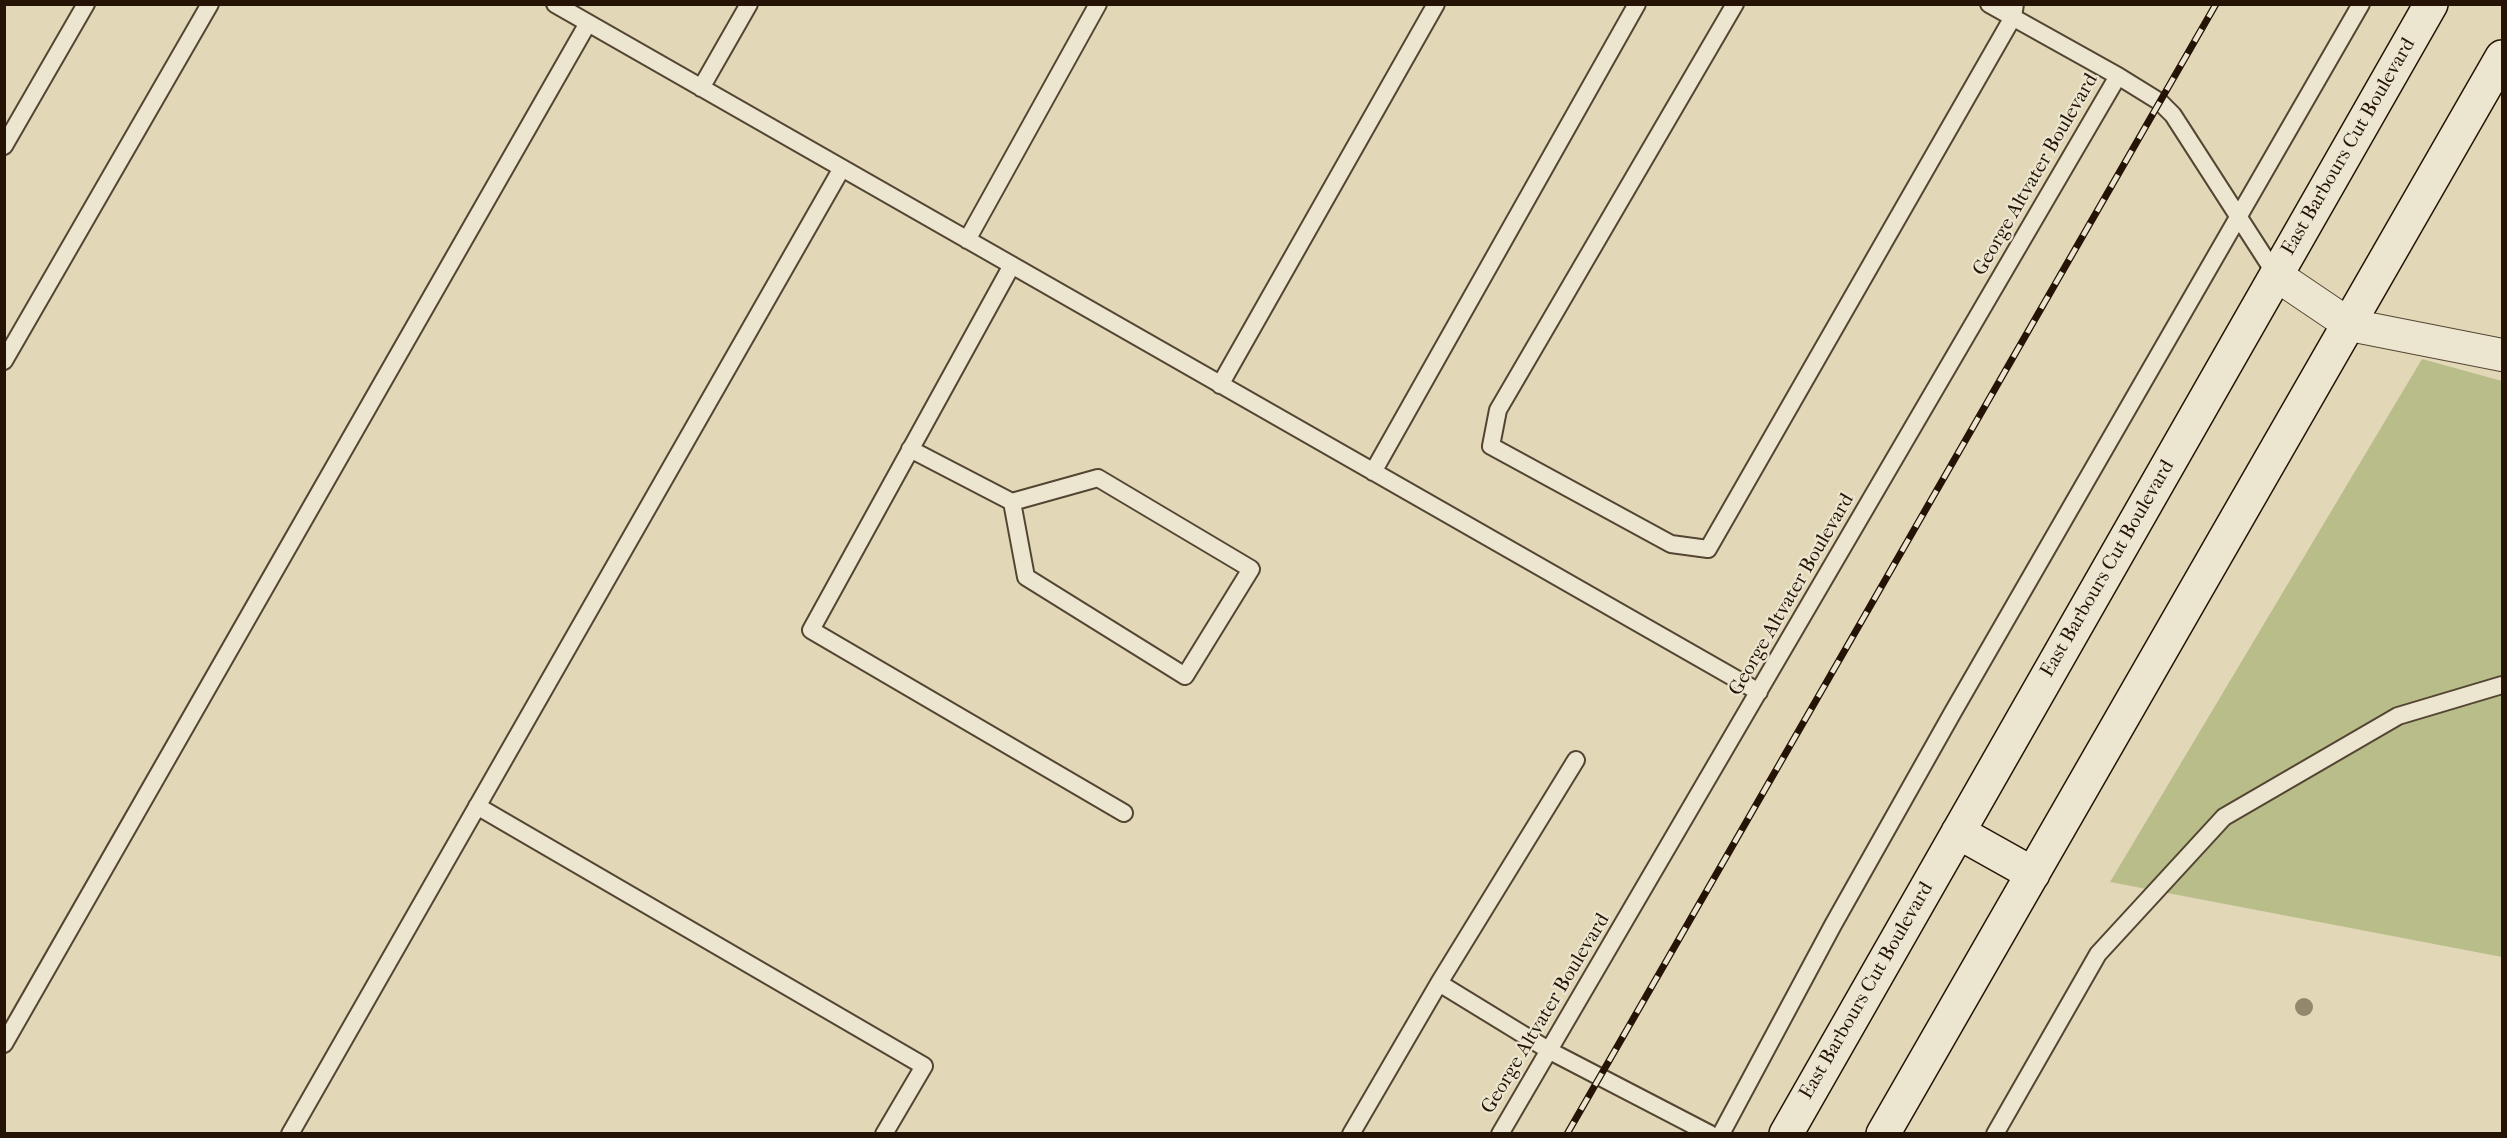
<!DOCTYPE html>
<style>
body{margin:0}
#map{position:relative;width:2507px;height:1138px;overflow:hidden;background:#e2d8b8;font-family:"IM FELL French Canon",serif}
canvas{display:block}
.frame{position:absolute;inset:0;border:6px solid #251405;pointer-events:none}
</style>
<div id="map">
<canvas width="2507" height="1138"></canvas>
<div class="frame"></div>
</div>
<script>
const g = document.querySelector('canvas').getContext('2d');
g.lineJoin = 'round';
function fill(path, color) {
  g.fillStyle = color;
  g.fill(path, 'evenodd');
}
function toPath(rows) {
  const path = new Path2D();
  for (const r of rows) {
    path.moveTo(r[0], r[1]);
    for (let i = 2; i < r.length; i += 2) path.lineTo(r[i], r[i + 1]);
  }
  return path;
}
function trace(path, color, width, dash) {
  g.strokeStyle = color;
  g.lineWidth = width;
  g.lineCap = dash ? 'butt' : 'round';
  g.setLineDash(dash || []);
  g.stroke(path);
}
function write(font, color, halo, rows, align = 'center') {
  g.font = font + ' "IM FELL French Canon",serif';
  g.lineWidth = 4.5;
  g.setLineDash([]);
  g.textBaseline = 'middle';
  g.strokeStyle = halo;
  g.fillStyle = color;
  for (const [text, x, y, turn = 0] of rows) {
    g.save();
    g.translate(x, y);
    g.rotate((+turn || 0) * Math.PI / 180);
    g.textAlign = isNaN(turn) ? turn : align;
    if (halo) g.strokeText(text, 0, 0);
    g.fillText(text, 0, 0);
    g.restore();
  }
}
fill(toPath([
 [2422,359,2502,381,2502,957,2110,882]
]), '#b9bd8a');
const lane = toPath([
 [555,4,1759,692],
 [1735,4,1498,410,1491,446,1671,544,1708,549,2013,17,2015,4],
 [1989,4,2118,76,2160,102,2173,115,2276,275],
 [701,88,749,4],
 [4,146,86,4],
 [967,240,1098,4],
 [1012,265,811,630,1124,813],
 [4,361,210,4],
 [1220,385,1436,4],
 [910,449,1012,502,1026,577,1185,676,1251,569,1098,478,1012,502],
 [1373,472,1637,4],
 [477,806,924,1066,884,1134],
 [1439,983,1576,760],
 [4,1044,588,23],
 [290,1134,842,168],
 [1351,1134,1439,983,1550,1051,1710,1134],
 [1500,1134,2118,76],
 [1721,1134,1833,925,1953,712,2361,4],
 [1995,1134,2098,954,2224,817,2398,716,2502,685]
]);
const street = toPath([
 [2276,275,2350,325,2502,355]
]);
const secondary = toPath([
 [1958,832,2033,874],
 [1786,1134,2431,4],
 [1883,1134,2502,57]
]);
trace(lane, '#544532', 20);
trace(street, '#544532', 34);
trace(secondary, '#251405', 36);
trace(lane, '#ece6d1', 16);
trace(street, '#ece6d1', 32);
trace(secondary, '#ece6d1', 33);
const rail = toPath([
 [1567,1134,2216,4]
]);
trace(rail, '#251405', 7);
trace(rail, '#ece6d1', 4.5, [14]);
g.fillStyle = '#92886c';
for (const [x, y] of [
 [2304,1007]
]) {
  g.beginPath();
  g.arc(x, y, 9, 0, 2 * Math.PI);
  g.fill();
}
write('20px', '#251405', '#ece6d1', [
 ["East Barbours Cut Boulevard",2349,147,-60],
 ["George Altvater Boulevard",2036,175,-60],
 ["East Barbours Cut Boulevard",2108,569,-60],
 ["George Altvater Boulevard",1792,595,-60],
 ["East Barbours Cut Boulevard",1867,991,-60],
 ["George Altvater Boulevard",1546,1014,-59]
]);
</script>
